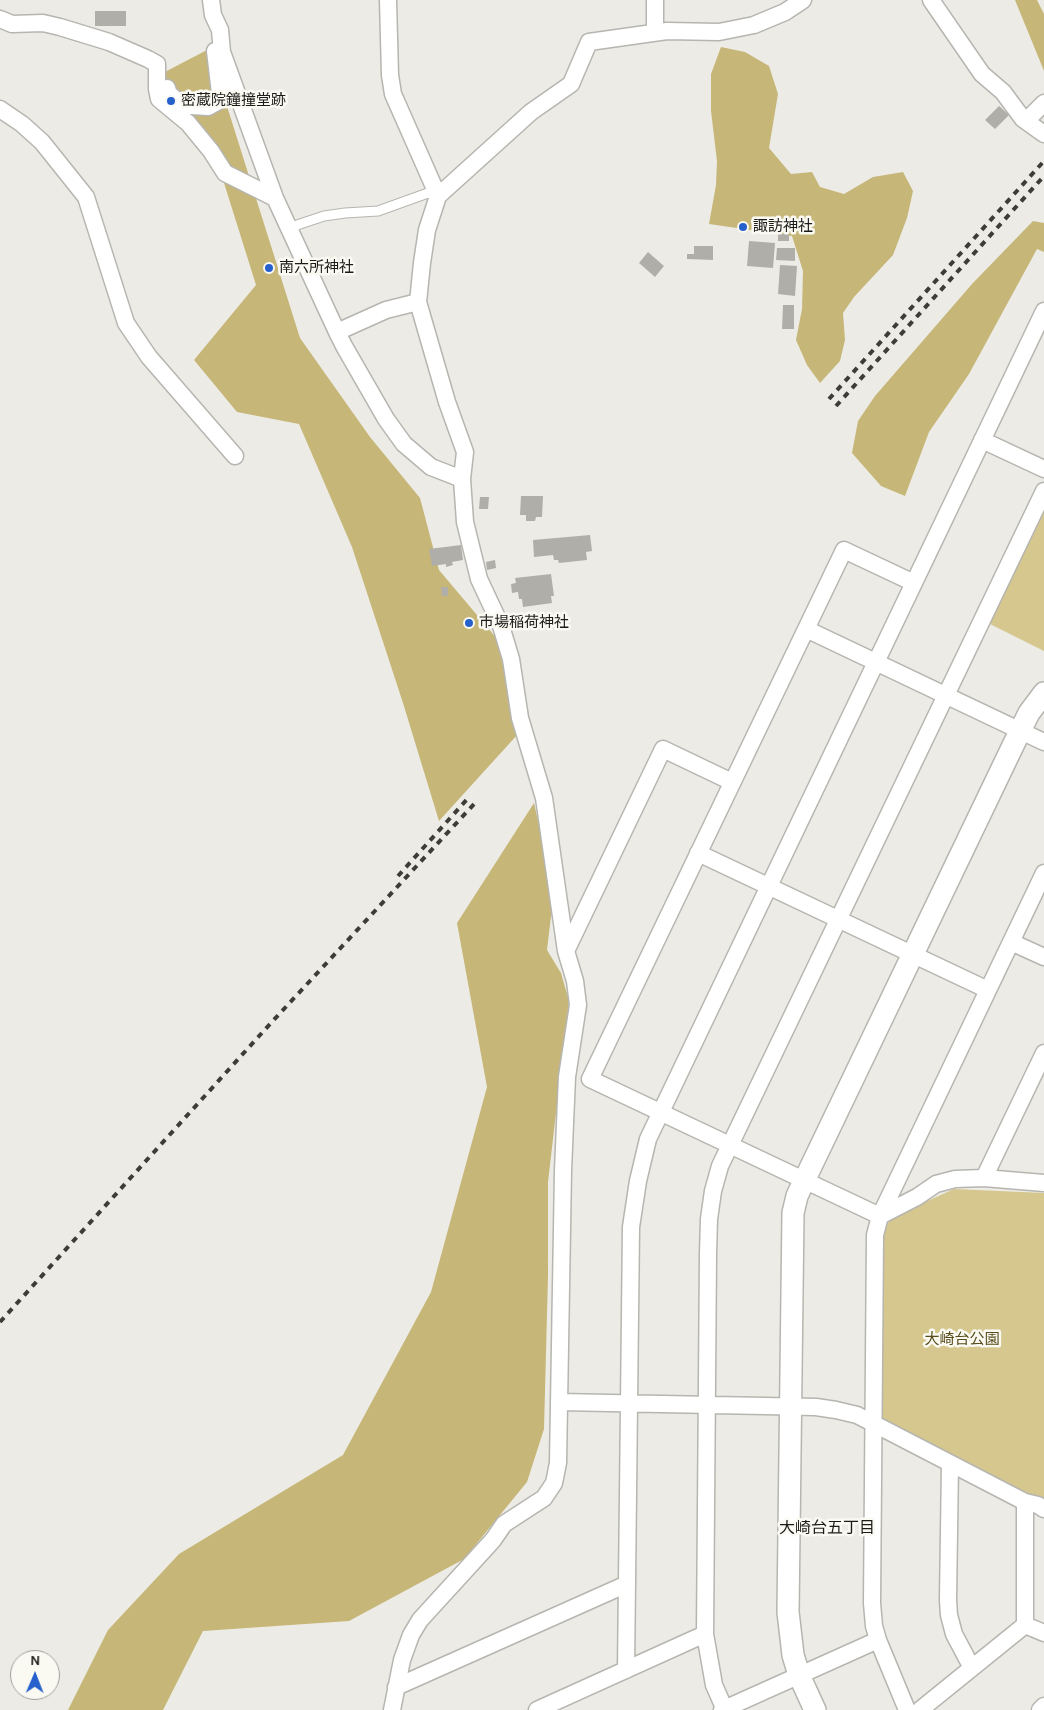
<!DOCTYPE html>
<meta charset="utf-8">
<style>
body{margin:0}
#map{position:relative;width:1044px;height:1710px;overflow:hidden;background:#edebe5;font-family:Karla,sans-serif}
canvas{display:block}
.north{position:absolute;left:10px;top:1650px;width:50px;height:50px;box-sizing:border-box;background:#faf9f2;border:1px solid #a1a09b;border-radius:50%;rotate:1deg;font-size:14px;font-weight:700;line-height:20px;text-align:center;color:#1c1b19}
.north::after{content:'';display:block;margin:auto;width:18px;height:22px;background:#2560cd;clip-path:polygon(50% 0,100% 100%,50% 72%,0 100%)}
</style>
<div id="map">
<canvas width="1044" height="1710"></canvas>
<div class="north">N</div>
</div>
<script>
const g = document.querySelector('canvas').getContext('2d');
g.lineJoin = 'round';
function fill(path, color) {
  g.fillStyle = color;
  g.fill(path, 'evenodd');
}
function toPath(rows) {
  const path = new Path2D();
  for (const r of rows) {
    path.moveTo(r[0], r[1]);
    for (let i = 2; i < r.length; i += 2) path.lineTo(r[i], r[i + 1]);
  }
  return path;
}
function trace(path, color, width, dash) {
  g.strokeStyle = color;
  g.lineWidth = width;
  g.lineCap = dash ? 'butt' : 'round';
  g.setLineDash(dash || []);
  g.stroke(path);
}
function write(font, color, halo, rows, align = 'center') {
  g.font = font + ' Karla,"Noto Sans JP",sans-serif';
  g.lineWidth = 5;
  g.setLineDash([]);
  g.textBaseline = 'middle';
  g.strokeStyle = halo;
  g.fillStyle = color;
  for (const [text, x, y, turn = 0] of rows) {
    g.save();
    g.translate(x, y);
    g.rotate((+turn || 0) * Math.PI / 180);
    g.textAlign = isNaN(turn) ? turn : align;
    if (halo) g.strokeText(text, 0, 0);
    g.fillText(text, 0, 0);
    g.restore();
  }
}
fill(toPath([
 [1044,506,1044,651,988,623],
 [954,1189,1044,1193,1044,1507,884,1422,879,1415,882,1233,892,1217]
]), '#d5c78e');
fill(toPath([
 [1015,0,1037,0,1044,14,1044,71],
 [721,47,745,52,769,66,778,94,769,148,791,174,812,172,820,187,844,194,873,177,903,172,913,191,907,218,893,255,854,297,843,313,845,340,840,361,820,383,807,365,796,340,802,309,803,271,792,236,709,224,716,185,717,161,711,111,711,74],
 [209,49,300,338,370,437,420,498,439,570,498,640,518,734,439,821,403,703,352,547,299,424,237,412,194,360,256,285,214,151,159,75],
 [1033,221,1044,223,1044,252,1037,249,969,374,929,432,905,496,881,486,852,453,858,421,875,396,972,284],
 [534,803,554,891,547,950,561,973,569,1001,548,1182,548,1275,544,1429,527,1482,464,1559,349,1621,203,1631,163,1710,68,1710,108,1630,179,1554,343,1455,431,1292,487,1087,457,923]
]), '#c6b678');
fill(toPath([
 [95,11,126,11,126,26,95,26],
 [999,106,1009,115,995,129,985,120],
 [779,220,788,220,788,231,778,231],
 [778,234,789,234,789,241,778,241],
 [749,241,775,243,773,268,747,266],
 [694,246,713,246,713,260,687,259,687,254,694,254],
 [777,248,795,248,795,261,776,260],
 [648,252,664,266,655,277,639,263],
 [780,265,797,266,795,296,778,294],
 [783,305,794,305,794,329,782,329],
 [521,496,543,496,542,517,536,517,535,521,526,521,526,515,520,515],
 [480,497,489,497,488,509,479,509],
 [590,535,592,551,586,552,587,560,559,563,558,560,554,560,553,555,534,557,533,540],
 [461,545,463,560,452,562,453,565,446,567,446,564,432,566,429,549],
 [495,560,496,568,487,570,486,562],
 [551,574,554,596,551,596,552,603,523,607,522,599,519,599,518,592,512,593,511,584,516,583,515,578],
 [441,587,448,587,448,596,442,596]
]), '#b0aea8');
const service = toPath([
 [290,231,297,225,324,216,345,213,378,211,428,193,437,196]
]);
const minor = toPath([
 [211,0,213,15,220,30,222,52,275,198,337,332,386,310,418,302],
 [388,0,390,75,393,94,438,196],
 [655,0,655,32],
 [931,0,982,74,1003,92,1023,119,1044,134],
 [0,19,12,24,43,23,60,27,109,42,148,59,157,64,157,89,159,99,188,123,211,151,225,173,275,198],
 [167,88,169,94,179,102,192,106,208,107,217,102,220,93,215,51],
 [0,109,22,124,42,142,86,197,126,323,149,357,235,456],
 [1026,121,1044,103],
 [337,332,344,346,386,419,404,444,431,467,462,479],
 [982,440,1044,469],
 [914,583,844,550,590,1079,880,1216,1044,873],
 [806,629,1044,742],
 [698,853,988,990],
 [1011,942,1044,957],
 [566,951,663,749,732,782],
 [984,1178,1044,1053],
 [559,1402,816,1407,836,1410,857,1415,1025,1502,1025,1625,920,1710],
 [950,1464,948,1600,949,1615,954,1634,972,1668],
 [1025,1502,1038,1505,1044,1509],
 [1025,1625,1044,1633],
 [626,1670,631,1227,638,1181,648,1139,1044,311],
 [396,1687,627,1584],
 [392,1710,402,1660,411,1635,420,1620,493,1540,504,1524,544,1498,554,1483,558,1463,563,1170,567,1077,578,1005,575,981,566,951,544,798,520,718,511,659,501,626,479,579,465,522,462,479,465,452,447,402,418,302,422,263,427,230,438,196,531,112,571,84,589,42,667,31,719,32,754,25,785,12,803,0],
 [537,1710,705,1634],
 [722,1710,878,1640],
 [725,1710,714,1685,705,1634,708,1254,709,1219,713,1191,720,1166,1044,491],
 [907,1710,878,1640,874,1626,872,1603,875,1235,880,1216,917,1197,936,1184,955,1179,984,1178,1044,1183],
 [1040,1710,1044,1706]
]);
const tertiary = toPath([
 [815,1710,799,1675,793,1655,788,1612,793,1213,797,1196,804,1181,1020,731,1029,713,1044,693]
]);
trace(service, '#b6b5af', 11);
trace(minor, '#b6b5af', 19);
trace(tertiary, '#b6b5af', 24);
trace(service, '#fff', 9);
trace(minor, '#fff', 16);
trace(tertiary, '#fff', 21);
trace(toPath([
 [829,399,1044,161],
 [836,406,1044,176],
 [398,876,470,796],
 [0,1322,270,1024,476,802]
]), '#3d3c39', 4, [6, 6]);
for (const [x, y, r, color] of [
 [171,101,5,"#2560cd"],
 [743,227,5,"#2560cd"],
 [269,268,5,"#2560cd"],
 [469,623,5,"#2560cd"]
]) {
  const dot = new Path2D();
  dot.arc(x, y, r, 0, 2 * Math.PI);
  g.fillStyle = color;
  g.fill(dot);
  trace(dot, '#faf9f2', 2);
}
write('15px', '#1c1b19', '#faf9f2', [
 ["密蔵院鐘撞堂跡",181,101],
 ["諏訪神社",753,227],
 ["南六所神社",279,268],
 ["市場稲荷神社",479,623]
], 'left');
write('15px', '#584c1c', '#faf9f2', [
 ["大崎台公園",962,1340]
]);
write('16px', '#1c1b19', '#faf9f2', [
 ["大崎台五丁目",827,1528]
]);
</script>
